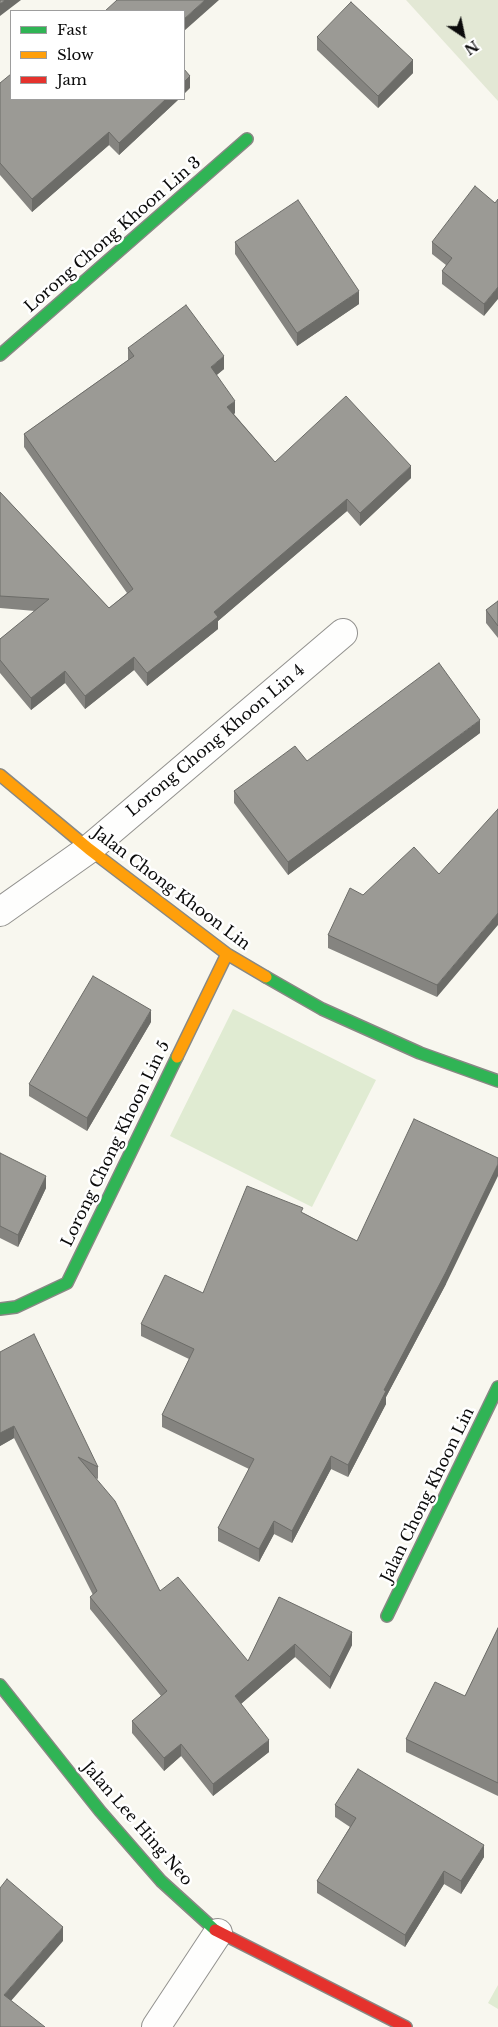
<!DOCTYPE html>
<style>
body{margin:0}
#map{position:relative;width:498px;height:2027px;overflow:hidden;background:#f8f7ef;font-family:"Libre Baskerville",serif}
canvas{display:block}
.legend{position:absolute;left:10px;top:10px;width:175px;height:90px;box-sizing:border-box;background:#fff;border:1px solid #9d9d9d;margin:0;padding:6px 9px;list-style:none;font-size:15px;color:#0b0b0b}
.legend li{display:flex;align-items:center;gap:10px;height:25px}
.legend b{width:25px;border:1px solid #9d9d9d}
.north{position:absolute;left:438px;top:10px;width:50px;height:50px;-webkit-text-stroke:4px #fff;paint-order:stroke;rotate:146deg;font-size:14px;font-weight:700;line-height:20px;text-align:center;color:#0b0b0b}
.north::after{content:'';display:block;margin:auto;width:18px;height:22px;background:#0b0b0b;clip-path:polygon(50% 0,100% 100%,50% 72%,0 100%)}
</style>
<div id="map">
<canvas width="498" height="2027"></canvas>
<ul class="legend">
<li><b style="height:6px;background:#30b455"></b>Fast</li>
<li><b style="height:6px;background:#ff9f0a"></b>Slow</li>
<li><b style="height:6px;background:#e5322d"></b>Jam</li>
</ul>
<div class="north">N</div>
</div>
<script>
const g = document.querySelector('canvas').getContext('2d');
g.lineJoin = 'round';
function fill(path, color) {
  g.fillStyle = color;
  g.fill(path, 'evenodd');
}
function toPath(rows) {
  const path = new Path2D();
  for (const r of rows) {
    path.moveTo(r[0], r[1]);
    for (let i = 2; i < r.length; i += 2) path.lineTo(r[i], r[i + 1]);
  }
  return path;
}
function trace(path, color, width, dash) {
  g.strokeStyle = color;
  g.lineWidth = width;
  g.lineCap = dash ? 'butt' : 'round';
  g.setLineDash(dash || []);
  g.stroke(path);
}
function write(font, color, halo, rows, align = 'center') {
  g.font = font + ' "Libre Baskerville",serif';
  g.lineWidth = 5;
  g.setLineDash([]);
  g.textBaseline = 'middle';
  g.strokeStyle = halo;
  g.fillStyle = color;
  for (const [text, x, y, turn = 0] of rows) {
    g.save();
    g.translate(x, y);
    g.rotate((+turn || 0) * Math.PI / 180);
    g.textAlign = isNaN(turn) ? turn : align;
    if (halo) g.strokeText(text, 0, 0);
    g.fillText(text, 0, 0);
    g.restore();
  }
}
fill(toPath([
 [233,1009,376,1080,312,1207,170,1136],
 [498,1985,498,2009,488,2003]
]), '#e0ebd2');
fill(toPath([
 [406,0,498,0,498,101]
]), '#e3e8d5');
const street = toPath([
 [0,912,89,849,343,633],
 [156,2027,218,1933]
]);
const fast = toPath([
 [0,355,247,139],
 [266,977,322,1009,420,1053,498,1081],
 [0,1309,16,1307,67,1283,177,1057],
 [387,1616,498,1387],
 [0,1685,100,1811,161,1881,215,1930]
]);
const slow = toPath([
 [0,775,89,849,227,954,266,977],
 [177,1057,227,954]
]);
const jam = toPath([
 [215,1930,406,2027]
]);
trace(street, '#92918e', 30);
trace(fast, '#888884', 14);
trace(slow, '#888884', 14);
trace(jam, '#888884', 14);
trace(street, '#fefefd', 28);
trace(fast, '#30b455', 11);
trace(slow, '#ff9f0a', 11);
trace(jam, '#e5322d', 11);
fill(toPath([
 [317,37,413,73,378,108,317,50],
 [0,83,11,99,179,99,119,155,109,145,32,212,0,175],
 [495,203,484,316,442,284,442,271,446,265,432,254,432,242],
 [235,242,359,304,297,346,235,254],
 [128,348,224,369,216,375,235,413,234,414,275,462,411,478,360,526,347,511,218,621,218,629,147,686,134,670,85,709,65,683,31,710,0,673,0,639,35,611,0,608,0,492,109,608,127,593,24,447,24,434,128,360],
 [498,601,498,638,486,623,486,610],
 [480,733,288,875,234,803,234,791,307,761],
 [439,874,437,997,328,948,328,935,363,895],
 [151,1022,87,1131,29,1096,29,1084],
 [0,1153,46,1188,18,1247,0,1238],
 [303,1213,357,1241,446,1284,386,1397,386,1404,348,1477,331,1469,292,1543,274,1534,259,1562,218,1541,218,1528,249,1469,162,1427,162,1415,189,1359,141,1336,141,1324,203,1293],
 [0,1352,98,1467,98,1479,96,1478,160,1591,248,1661,279,1597,352,1645,330,1689,295,1657,241,1704,269,1752,213,1796,181,1756,164,1771,132,1733,132,1721,161,1696,90,1609,90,1597,93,1595,14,1438,0,1446],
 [498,1628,498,1796,406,1752,406,1739,465,1696],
 [335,1805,484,1857,461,1894,444,1884,405,1947,317,1893,317,1881,350,1827,335,1817]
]), '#858480');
fill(toPath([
 [5,0,21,0,0,16,0,4],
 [205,0,219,0,184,31,184,19],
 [413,60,413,73,378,108,378,96],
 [190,76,190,88,184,94,184,82],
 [166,99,179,99,119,155,119,143],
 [109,132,109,145,32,212,32,199],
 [498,287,498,299,484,316,484,304],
 [359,291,359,304,297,346,297,333],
 [224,356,224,369,211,380,211,367],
 [235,401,235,413,227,419,227,407],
 [411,466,411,478,360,526,360,513],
 [347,499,347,511,218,621,218,629,147,686,147,673,214,612],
 [134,657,134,670,85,709,85,696],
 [65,671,65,683,31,710,31,698],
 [480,720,480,733,288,875,288,862],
 [498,913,498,925,437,997,437,985],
 [151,1010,151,1022,87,1131,87,1118],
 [498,1164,498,1176,446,1284,386,1397,386,1404,348,1477,348,1465,384,1390],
 [46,1176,46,1188,18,1247,18,1235],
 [14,1426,14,1438,0,1446,0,1433],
 [331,1456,331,1469,292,1543,292,1531],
 [274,1521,274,1534,259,1562,259,1549],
 [352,1632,352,1645,330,1689,330,1677],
 [295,1644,295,1657,235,1709,235,1696],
 [269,1740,269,1752,213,1796,213,1784],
 [181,1744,181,1756,164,1771,164,1758],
 [484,1845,484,1857,461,1894,461,1881],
 [444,1871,444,1884,405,1947,405,1935],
 [63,1927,63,1941,4,2009,4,1995]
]), '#6c6c68');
const building = toPath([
 [0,0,5,0,0,4,0,0],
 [117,0,205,0,184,19,184,11,105,11,117,0],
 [351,2,413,60,378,96,317,37,351,2],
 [184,69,190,76,184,82,184,69],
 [11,74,11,99,166,99,119,143,109,132,32,199,0,163,0,83,11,74],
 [475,186,495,203,498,199,498,287,484,304,442,271,452,258,432,242,475,186],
 [298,200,359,291,297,333,235,242,298,200],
 [186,305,224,356,211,367,235,401,227,407,275,462,346,396,411,466,360,513,347,499,214,612,218,617,147,673,134,657,85,696,65,671,31,698,0,660,0,639,49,599,0,596,0,492,109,608,133,589,24,434,134,356,128,348,186,305],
 [498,601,498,626,486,610,498,601],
 [439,663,480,720,288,862,234,791,295,746,307,761,439,663],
 [498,809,498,913,437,985,328,935,350,888,363,895,414,847,439,874,498,809],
 [93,976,151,1010,87,1118,29,1084,93,976],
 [414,1119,498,1158,498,1164,446,1272,384,1390,386,1391,348,1465,331,1456,292,1531,274,1521,259,1549,218,1528,254,1459,162,1415,194,1349,141,1324,165,1275,203,1293,247,1186,303,1208,301,1212,357,1241,414,1119],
 [0,1153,46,1176,18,1235,0,1226,0,1153],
 [34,1334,98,1467,78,1457,115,1501,160,1591,178,1577,248,1661,279,1597,352,1632,330,1677,295,1644,235,1696,269,1740,213,1784,181,1744,164,1758,132,1721,167,1691,90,1597,97,1591,14,1426,0,1433,0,1352,34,1334],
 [498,1628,498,1783,406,1739,435,1682,465,1696,498,1628],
 [358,1769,484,1845,461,1881,444,1871,405,1935,317,1881,356,1818,335,1805,358,1769],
 [7,1879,63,1927,4,1995,45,2027,0,2027,0,1888,7,1879]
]);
fill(building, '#9b9a95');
trace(building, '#6c6c68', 1);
write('16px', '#0b0b0b', '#fff', [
 ["Lorong Chong Khoon Lin 3",113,235,-41],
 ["Lorong Chong Khoon Lin 4",216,741,-40],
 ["Jalan Chong Khoon Lin",171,889,37],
 ["Lorong Chong Khoon Lin 5",116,1144,-64],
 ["Jalan Chong Khoon Lin",428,1495,-64],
 ["Jalan Lee Hing Neo",137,1824,49]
]);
</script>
